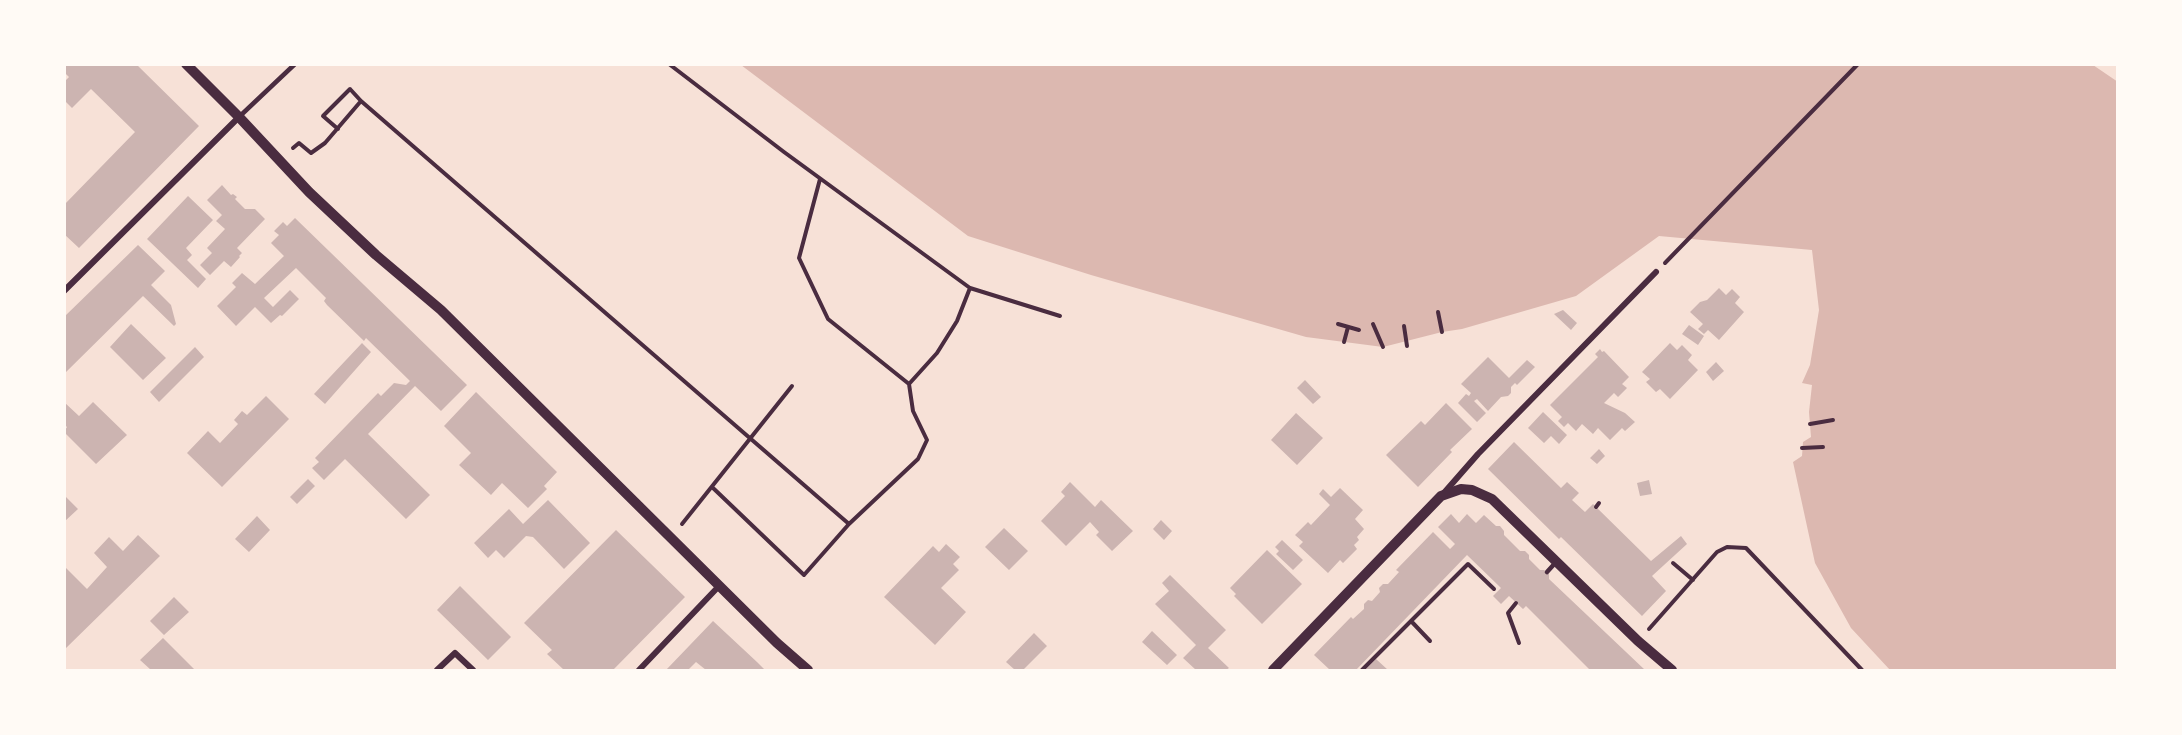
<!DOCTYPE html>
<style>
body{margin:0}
#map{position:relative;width:2182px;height:735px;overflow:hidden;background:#f7e1d7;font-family:"Source Serif 4",serif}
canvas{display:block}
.frame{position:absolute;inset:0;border:66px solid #fffaf5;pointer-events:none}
</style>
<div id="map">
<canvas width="2182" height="735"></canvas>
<div class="frame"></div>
</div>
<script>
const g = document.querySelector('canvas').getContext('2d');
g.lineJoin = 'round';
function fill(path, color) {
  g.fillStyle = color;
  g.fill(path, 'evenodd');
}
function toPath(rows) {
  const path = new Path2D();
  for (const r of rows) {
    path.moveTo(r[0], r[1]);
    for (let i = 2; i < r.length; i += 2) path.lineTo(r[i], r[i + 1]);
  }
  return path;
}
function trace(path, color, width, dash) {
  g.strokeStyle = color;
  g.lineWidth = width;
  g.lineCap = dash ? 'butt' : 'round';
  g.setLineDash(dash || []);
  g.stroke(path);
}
fill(toPath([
 [741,65,2093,65,2118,82,2117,670,1890,670,1851,628,1815,563,1793,462,1802,456,1803,442,1811,437,1809,412,1812,385,1802,383,1810,365,1819,310,1812,250,1659,236,1576,296,1462,329,1442,332,1383,347,1306,337,1091,275,968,236]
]), '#dcb8b0');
fill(toPath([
 [64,64,136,64,199,126,79,248,64,234,64,205,135,132,91,89,72,108,64,100,64,82,69,77,64,72],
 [222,185,231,195,233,194,237,197,235,199,245,209,255,209,265,219,237,248,242,253,239,256,240,257,231,267,224,261,210,275,200,265,212,253,207,248,225,229,216,221,222,215,207,200],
 [188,196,213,220,186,248,192,255,187,260,206,279,198,288,147,239],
 [295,218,467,385,441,411,415,386,368,434,430,495,406,519,345,459,324,480,312,468,319,462,315,458,378,393,381,396,394,383,406,385,410,381,366,338,364,341,327,305,324,301,326,298,296,268,264,298,273,307,290,290,299,299,282,316,280,315,271,323,255,307,236,326,217,306,236,287,232,283,242,273,255,284,284,256,271,243,279,235,274,231,283,222,287,226],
 [138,245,165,271,151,285,171,305,176,324,174,326,143,296,64,374,64,317],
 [1719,288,1726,295,1732,289,1740,297,1735,303,1744,312,1719,340,1708,330,1704,334,1698,329,1703,324,1690,312,1700,302,1707,300],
 [1563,310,1577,323,1571,330,1554,314],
 [131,324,166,358,143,380,110,347],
 [1689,325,1704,336,1698,345,1682,334],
 [362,343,371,352,325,404,314,394],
 [1670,343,1677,350,1682,345,1692,355,1688,360,1698,370,1670,399,1660,389,1656,392,1646,382,1650,379,1642,372],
 [195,347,204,357,159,402,150,392],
 [1600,349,1602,352,1604,351,1629,377,1622,384,1627,388,1618,397,1614,393,1604,403,1625,413,1635,422,1625,431,1622,428,1610,440,1598,428,1593,434,1582,424,1576,431,1568,423,1564,427,1558,421,1562,417,1550,405,1598,357,1595,354],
 [1488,357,1509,378,1527,360,1535,367,1517,385,1515,383,1511,387,1511,393,1508,396,1501,397,1488,411,1477,399,1474,401,1486,413,1477,422,1458,403,1466,394,1469,396,1471,393,1461,384],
 [1716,362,1724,371,1713,381,1706,372],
 [1305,380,1321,397,1313,404,1297,388],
 [476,392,557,472,544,486,547,489,528,508,502,483,491,495,459,465,471,453,444,426],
 [266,396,289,419,222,487,187,453,208,431,220,443,238,424,234,420,242,411,247,415],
 [64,402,79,416,93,402,127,435,96,464,64,432,67,427,64,424],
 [1446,403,1472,429,1450,450,1452,452,1418,487,1386,455,1421,421,1425,425],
 [1543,412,1567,435,1559,444,1551,436,1544,443,1528,428],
 [1296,413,1323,438,1297,465,1271,440],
 [1514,442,1561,488,1567,482,1579,493,1572,500,1585,512,1593,504,1651,561,1681,536,1687,544,1652,576,1666,591,1642,616,1561,537,1559,539,1488,469],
 [1599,449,1605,456,1597,464,1590,458],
 [308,479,315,486,297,504,290,497],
 [1649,480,1652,494,1640,496,1637,483],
 [1070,482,1095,507,1101,500,1133,531,1112,551,1096,535,1099,532,1090,522,1066,546,1041,521,1065,496,1061,492],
 [1340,488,1363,510,1355,519,1364,529,1357,537,1359,540,1354,545,1357,549,1343,563,1340,560,1328,573,1299,546,1303,542,1295,535,1308,522,1311,525,1330,505,1319,494,1323,489,1331,497],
 [66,497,78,509,64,522,64,498],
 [548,500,590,543,564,569,533,537,526,536,504,558,496,550,488,558,474,543,509,509,523,524],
 [1451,514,1459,523,1467,514,1476,523,1484,515,1496,526,1500,526,1504,531,1504,535,1520,551,1525,551,1529,555,1529,559,1540,570,1544,570,1549,574,1549,579,1645,670,1590,670,1526,606,1523,609,1509,596,1501,604,1493,596,1501,588,1467,555,1356,670,1330,670,1314,655,1351,617,1353,619,1364,609,1364,604,1368,600,1372,601,1380,592,1379,588,1383,584,1388,584,1399,572,1396,570,1433,532,1450,549,1455,544,1438,527],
 [257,516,270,530,249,552,235,539],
 [1161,520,1172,531,1164,540,1153,529],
 [1004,528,1028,551,1009,570,985,547],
 [616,530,685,597,613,670,564,670,547,654,552,650,524,623],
 [138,535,160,556,64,650,64,566,87,589,107,567,94,553,109,537,123,551],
 [1282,540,1303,560,1293,570,1276,554,1279,551,1275,547],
 [946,544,960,557,953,564,959,570,941,588,966,612,935,645,884,597,933,546,939,552],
 [1267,550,1302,584,1262,624,1234,596,1236,594,1230,588],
 [1170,575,1226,630,1208,648,1229,668,1226,670,1196,670,1183,658,1196,645,1155,604,1169,591,1162,583],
 [460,586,511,637,488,660,437,610],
 [174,597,189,612,164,635,150,621],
 [713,621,757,662,765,670,706,670,696,662,688,670,666,670],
 [1152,631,1177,655,1167,665,1142,642],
 [1034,633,1047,646,1023,670,1015,670,1006,662],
 [163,638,195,670,151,670,140,660],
 [1376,659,1388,670,1365,670]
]), '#ccb4b1');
trace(toPath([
 [669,64,784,152,970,288,1060,316],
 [338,129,323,116,350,89,361,101],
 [293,148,299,143,311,153,325,143,361,101,849,524],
 [1665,263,1858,64],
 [1438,312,1442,332],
 [1338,324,1359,330],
 [1373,324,1383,347],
 [1404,326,1407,346],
 [1344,342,1348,327],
 [909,384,937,353,957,321,970,288],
 [1810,424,1833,420],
 [1802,448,1823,447],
 [712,487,804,575,849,524,918,459,927,440,913,411,909,384,828,319,799,258,820,179],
 [1596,507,1599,503],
 [682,524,792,386],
 [1673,563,1693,580],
 [1516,603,1508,613,1519,643],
 [1411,621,1430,641],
 [1649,629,1717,552,1727,547,1746,548,1862,670],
 [1362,670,1468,564,1494,589]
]), '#4a2c40', 4);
trace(toPath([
 [240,116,295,64],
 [1547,572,1557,561]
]), '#4a2c40', 4.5);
trace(toPath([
 [64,291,239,117],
 [1443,494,1478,454,1656,272],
 [437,670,455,653,473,670],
 [639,670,720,585]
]), '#4a2c40', 6);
trace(toPath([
 [186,64,239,117,309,192,376,255,441,310,777,643,808,670],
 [1273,670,1441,496,1461,489,1472,490,1492,499,1638,641,1672,670]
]), '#4a2c40', 10);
</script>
